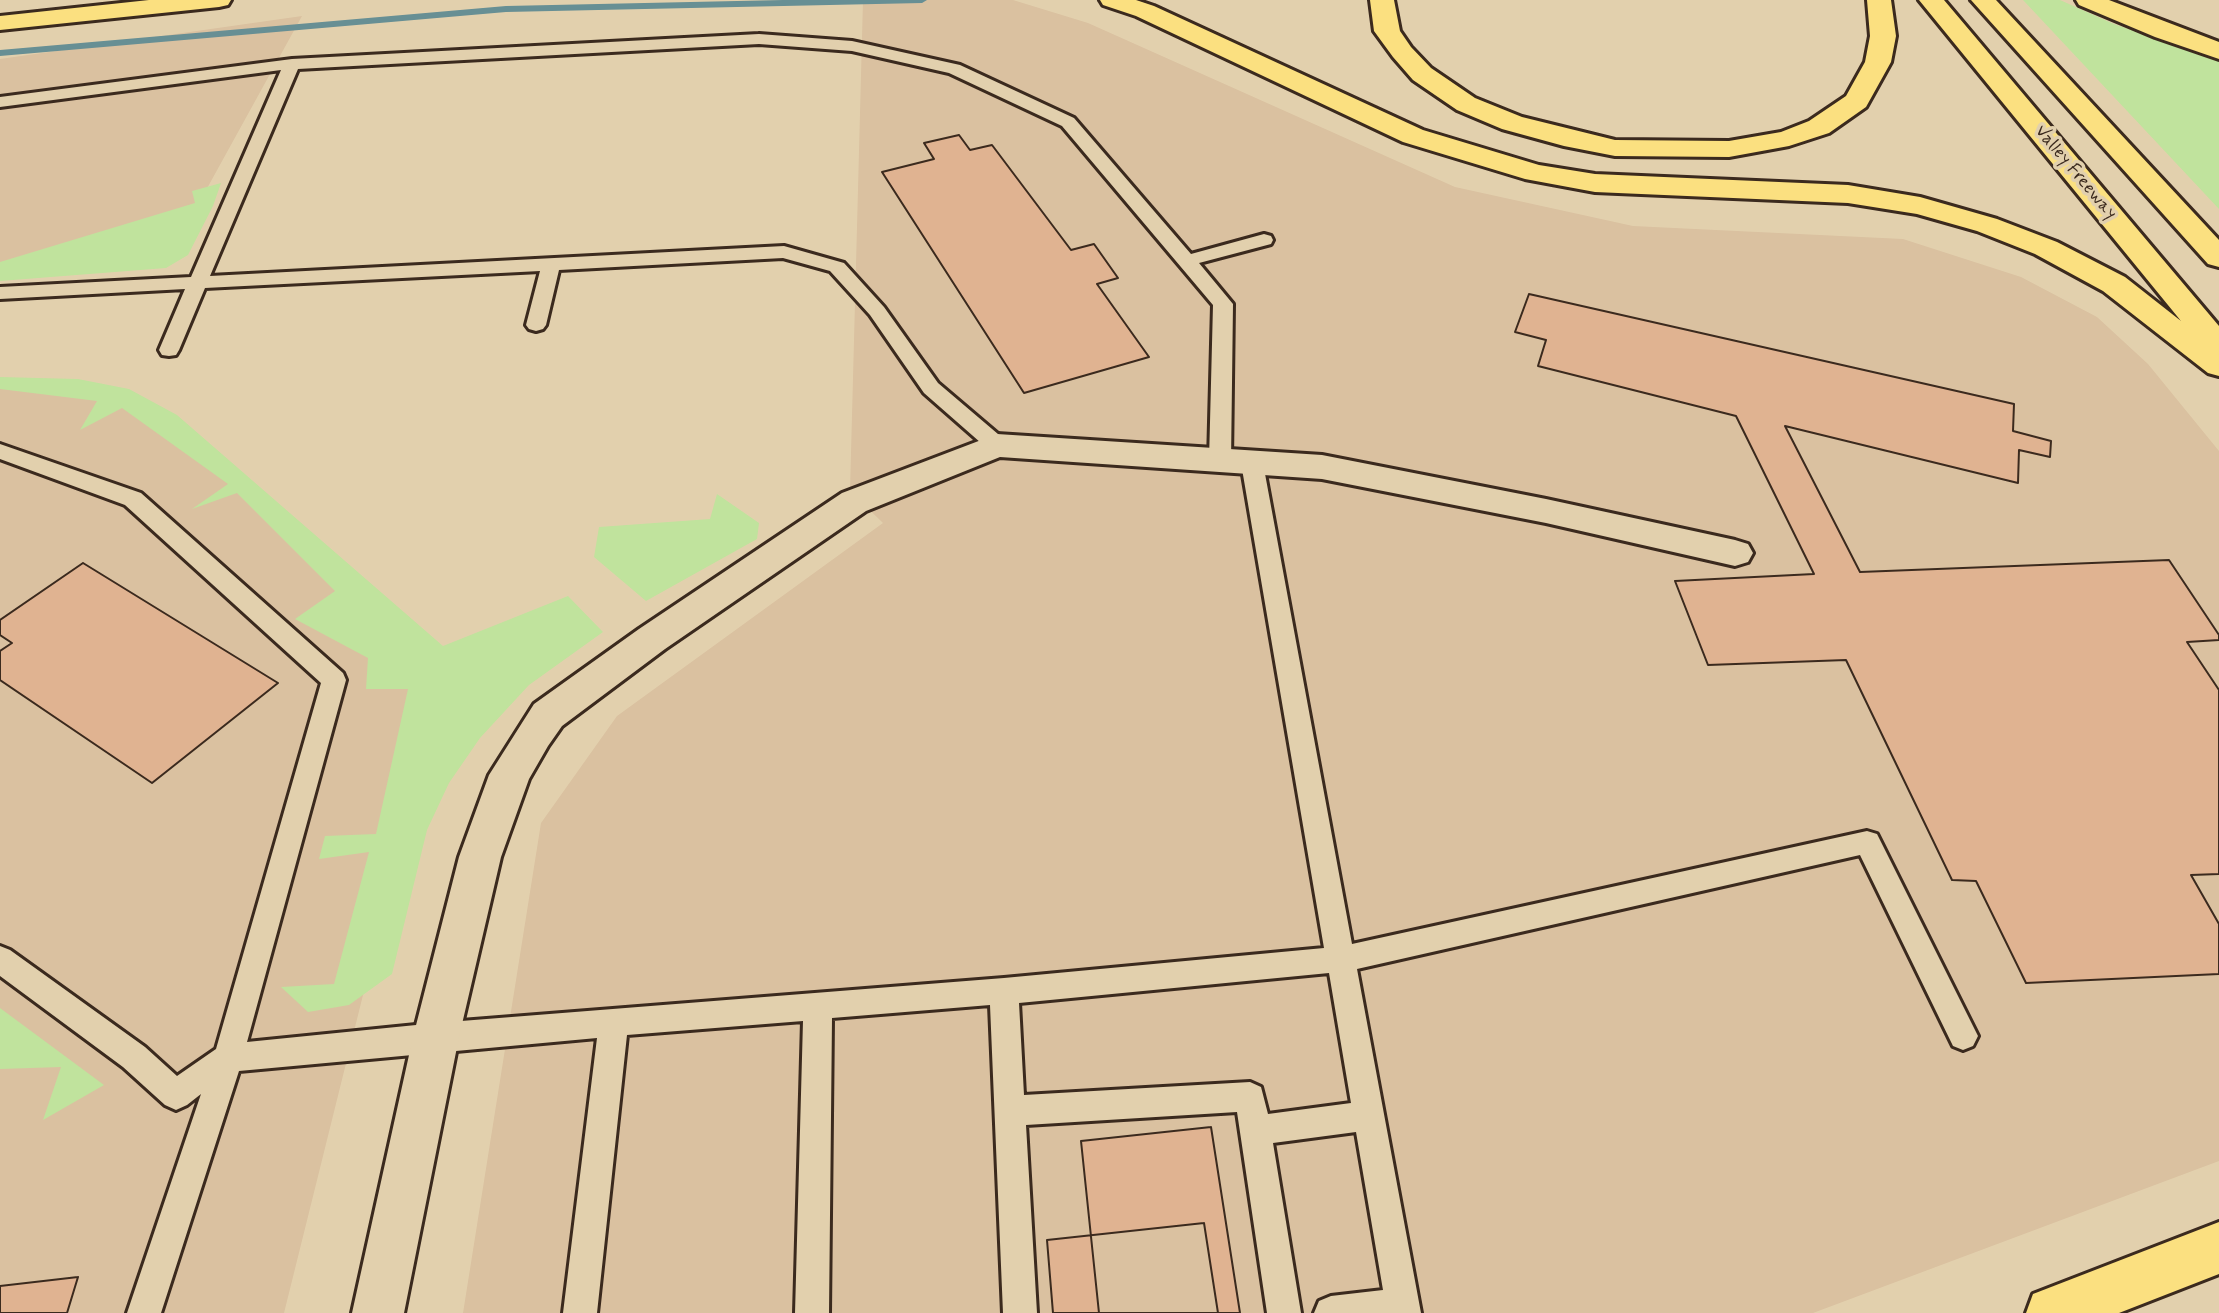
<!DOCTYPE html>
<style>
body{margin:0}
canvas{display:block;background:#e2d0ad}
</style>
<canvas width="2219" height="1313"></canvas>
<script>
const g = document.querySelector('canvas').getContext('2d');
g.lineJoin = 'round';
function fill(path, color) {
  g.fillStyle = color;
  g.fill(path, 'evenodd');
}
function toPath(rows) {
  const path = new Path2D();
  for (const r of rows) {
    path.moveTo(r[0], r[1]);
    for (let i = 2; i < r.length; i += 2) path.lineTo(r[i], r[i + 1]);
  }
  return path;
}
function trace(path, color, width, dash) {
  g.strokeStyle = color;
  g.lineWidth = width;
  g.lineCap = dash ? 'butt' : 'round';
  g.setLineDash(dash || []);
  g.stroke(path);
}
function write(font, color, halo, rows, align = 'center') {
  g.font = font + ' Mynerve,sans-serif';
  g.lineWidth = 7;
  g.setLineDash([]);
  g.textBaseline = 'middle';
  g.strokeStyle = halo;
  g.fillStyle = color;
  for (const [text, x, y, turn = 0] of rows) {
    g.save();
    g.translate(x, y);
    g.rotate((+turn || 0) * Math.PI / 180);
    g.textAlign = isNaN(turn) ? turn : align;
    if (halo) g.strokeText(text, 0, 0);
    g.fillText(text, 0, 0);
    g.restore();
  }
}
fill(toPath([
 [863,0,1013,0,1088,23,1455,187,1633,226,1903,239,2021,277,2097,317,2148,364,2219,451,2219,1161,1813,1313,463,1313,541,823,617,716,883,523,850,491],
 [302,16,167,261,0,271,0,59],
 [69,385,162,423,442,677,284,1313,0,1313,0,386]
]), '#dac1a0');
fill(toPath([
 [2023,0,2060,0,2114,24,2219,60,2219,209],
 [221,183,213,206,188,255,166,268,0,281,0,262,195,203,192,191],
 [0,377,78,379,129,389,177,415,443,646,568,596,603,632,529,685,480,738,449,783,427,830,392,974,349,1005,308,1012,281,987,334,984,369,852,319,859,325,836,376,834,408,689,366,689,368,658,295,619,335,591,237,493,192,509,228,484,122,408,80,430,97,401,0,389],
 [717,494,759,523,757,539,646,601,594,557,599,527,710,519],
 [0,1008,104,1085,43,1120,61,1067,0,1069]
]), '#c0e39d');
fill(toPath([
 [783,0,927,0,922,3,506,12,0,56,0,50,506,6,783,0]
]), '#678f94');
const building = toPath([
 [959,135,970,150,992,145,1071,250,1094,244,1118,278,1097,284,1149,357,1024,393,882,172,934,159,924,143,959,135],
 [1529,294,2014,404,2013,431,2051,441,2050,457,2019,450,2018,483,1785,426,1860,572,2169,560,2219,635,2219,640,2187,642,2219,690,2219,874,2191,875,2219,924,2219,974,2026,983,1976,881,1952,880,1846,660,1708,665,1675,581,1814,574,1736,416,1538,366,1546,340,1515,332,1529,294],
 [83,563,278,683,152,783,0,680,0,651,12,643,0,635,0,620,83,563],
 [1211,1127,1240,1313,1099,1313,1081,1141,1211,1127],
 [1204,1223,1218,1313,1053,1313,1047,1240,1204,1223],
 [78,1277,67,1313,0,1313,0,1286,78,1277]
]);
fill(building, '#e0b391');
trace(building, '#3b2a1e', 2);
const lane = toPath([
 [759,34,852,41,960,65,1074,118,1191,254,1264,234,1271,236,1273,240,1271,244,1199,263,1233,304,1231,461,1228,466,1220,468,1212,466,1209,461,1213,305,1062,126,949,73,852,51,759,44,298,69,210,276,784,246,844,263,884,307,938,383,1005,440,1008,445,1005,450,997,452,989,450,924,393,870,315,830,271,783,258,559,270,546,325,543,329,536,331,529,329,526,325,540,271,205,288,179,350,176,355,169,356,162,355,159,350,185,289,0,299,0,287,191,277,281,70,0,107,0,97,292,59,759,34],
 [0,444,141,493,343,673,346,680,247,1042,436,1023,1004,978,1324,948,1241,463,1244,458,1252,456,1260,458,1263,463,1352,944,1867,831,1877,834,1978,1036,1973,1046,1963,1050,1953,1046,1860,855,1357,969,1421,1313,1314,1313,1319,1301,1331,1296,1383,1290,1356,1132,1273,1143,1301,1313,1267,1313,1237,1112,1026,1125,1037,1313,1003,1313,990,1005,832,1018,829,1313,795,1313,803,1021,627,1035,597,1313,563,1313,597,1038,239,1071,161,1313,127,1313,201,1094,187,1105,176,1110,165,1105,123,1067,0,976,0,946,10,950,145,1047,177,1076,216,1049,321,683,125,505,0,459,0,444],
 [1329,973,1351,1103,1268,1114,1261,1087,1250,1082,1024,1095,1019,1003,1329,973]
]);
const street = toPath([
 [997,434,1322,455,1546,499,1735,540,1748,544,1753,553,1748,562,1735,566,1546,523,1322,479,1000,457,866,511,665,649,562,726,548,746,529,779,501,857,459,1037,404,1313,352,1313,413,1037,459,857,489,775,534,704,639,629,842,493,997,434]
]);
const primary = toPath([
 [2219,1222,2219,1274,2119,1313,2026,1313,2033,1294,2219,1222]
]);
const highway = toPath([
 [149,0,231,0,228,5,219,7,0,30,0,16,149,0],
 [1100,0,1136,0,1154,6,1423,130,1539,165,1595,174,1848,185,1920,197,1997,219,2057,242,2125,277,2181,321,1919,0,1944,0,2219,326,2219,376,2208,373,2103,291,2035,254,1977,231,1917,214,1848,203,1595,192,1525,179,1403,142,1136,16,1103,5,1100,0],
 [1370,0,1394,0,1400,31,1411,47,1431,68,1475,98,1522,117,1615,140,1729,141,1781,132,1809,121,1846,96,1865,62,1870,36,1867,0,1891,0,1896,36,1891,62,1866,107,1829,133,1789,146,1729,157,1615,156,1564,146,1502,129,1457,110,1413,80,1393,57,1374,31,1370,0],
 [1971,0,1996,0,2219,240,2219,267,2208,264,1971,0],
 [2076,0,2109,0,2219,42,2219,59,2155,37,2079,5,2076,0]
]);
trace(lane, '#3b2a1e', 6);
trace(street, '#3b2a1e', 6);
trace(primary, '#3b2a1e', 6);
trace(highway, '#3b2a1e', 6);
fill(lane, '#e2d0ad');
fill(street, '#e2d0ad');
fill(primary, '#fbe080');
fill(highway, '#fbe080');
write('18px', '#3b2a1e', '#e2d0ad', [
 ["Valley Freeway",2075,173,50]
]);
</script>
